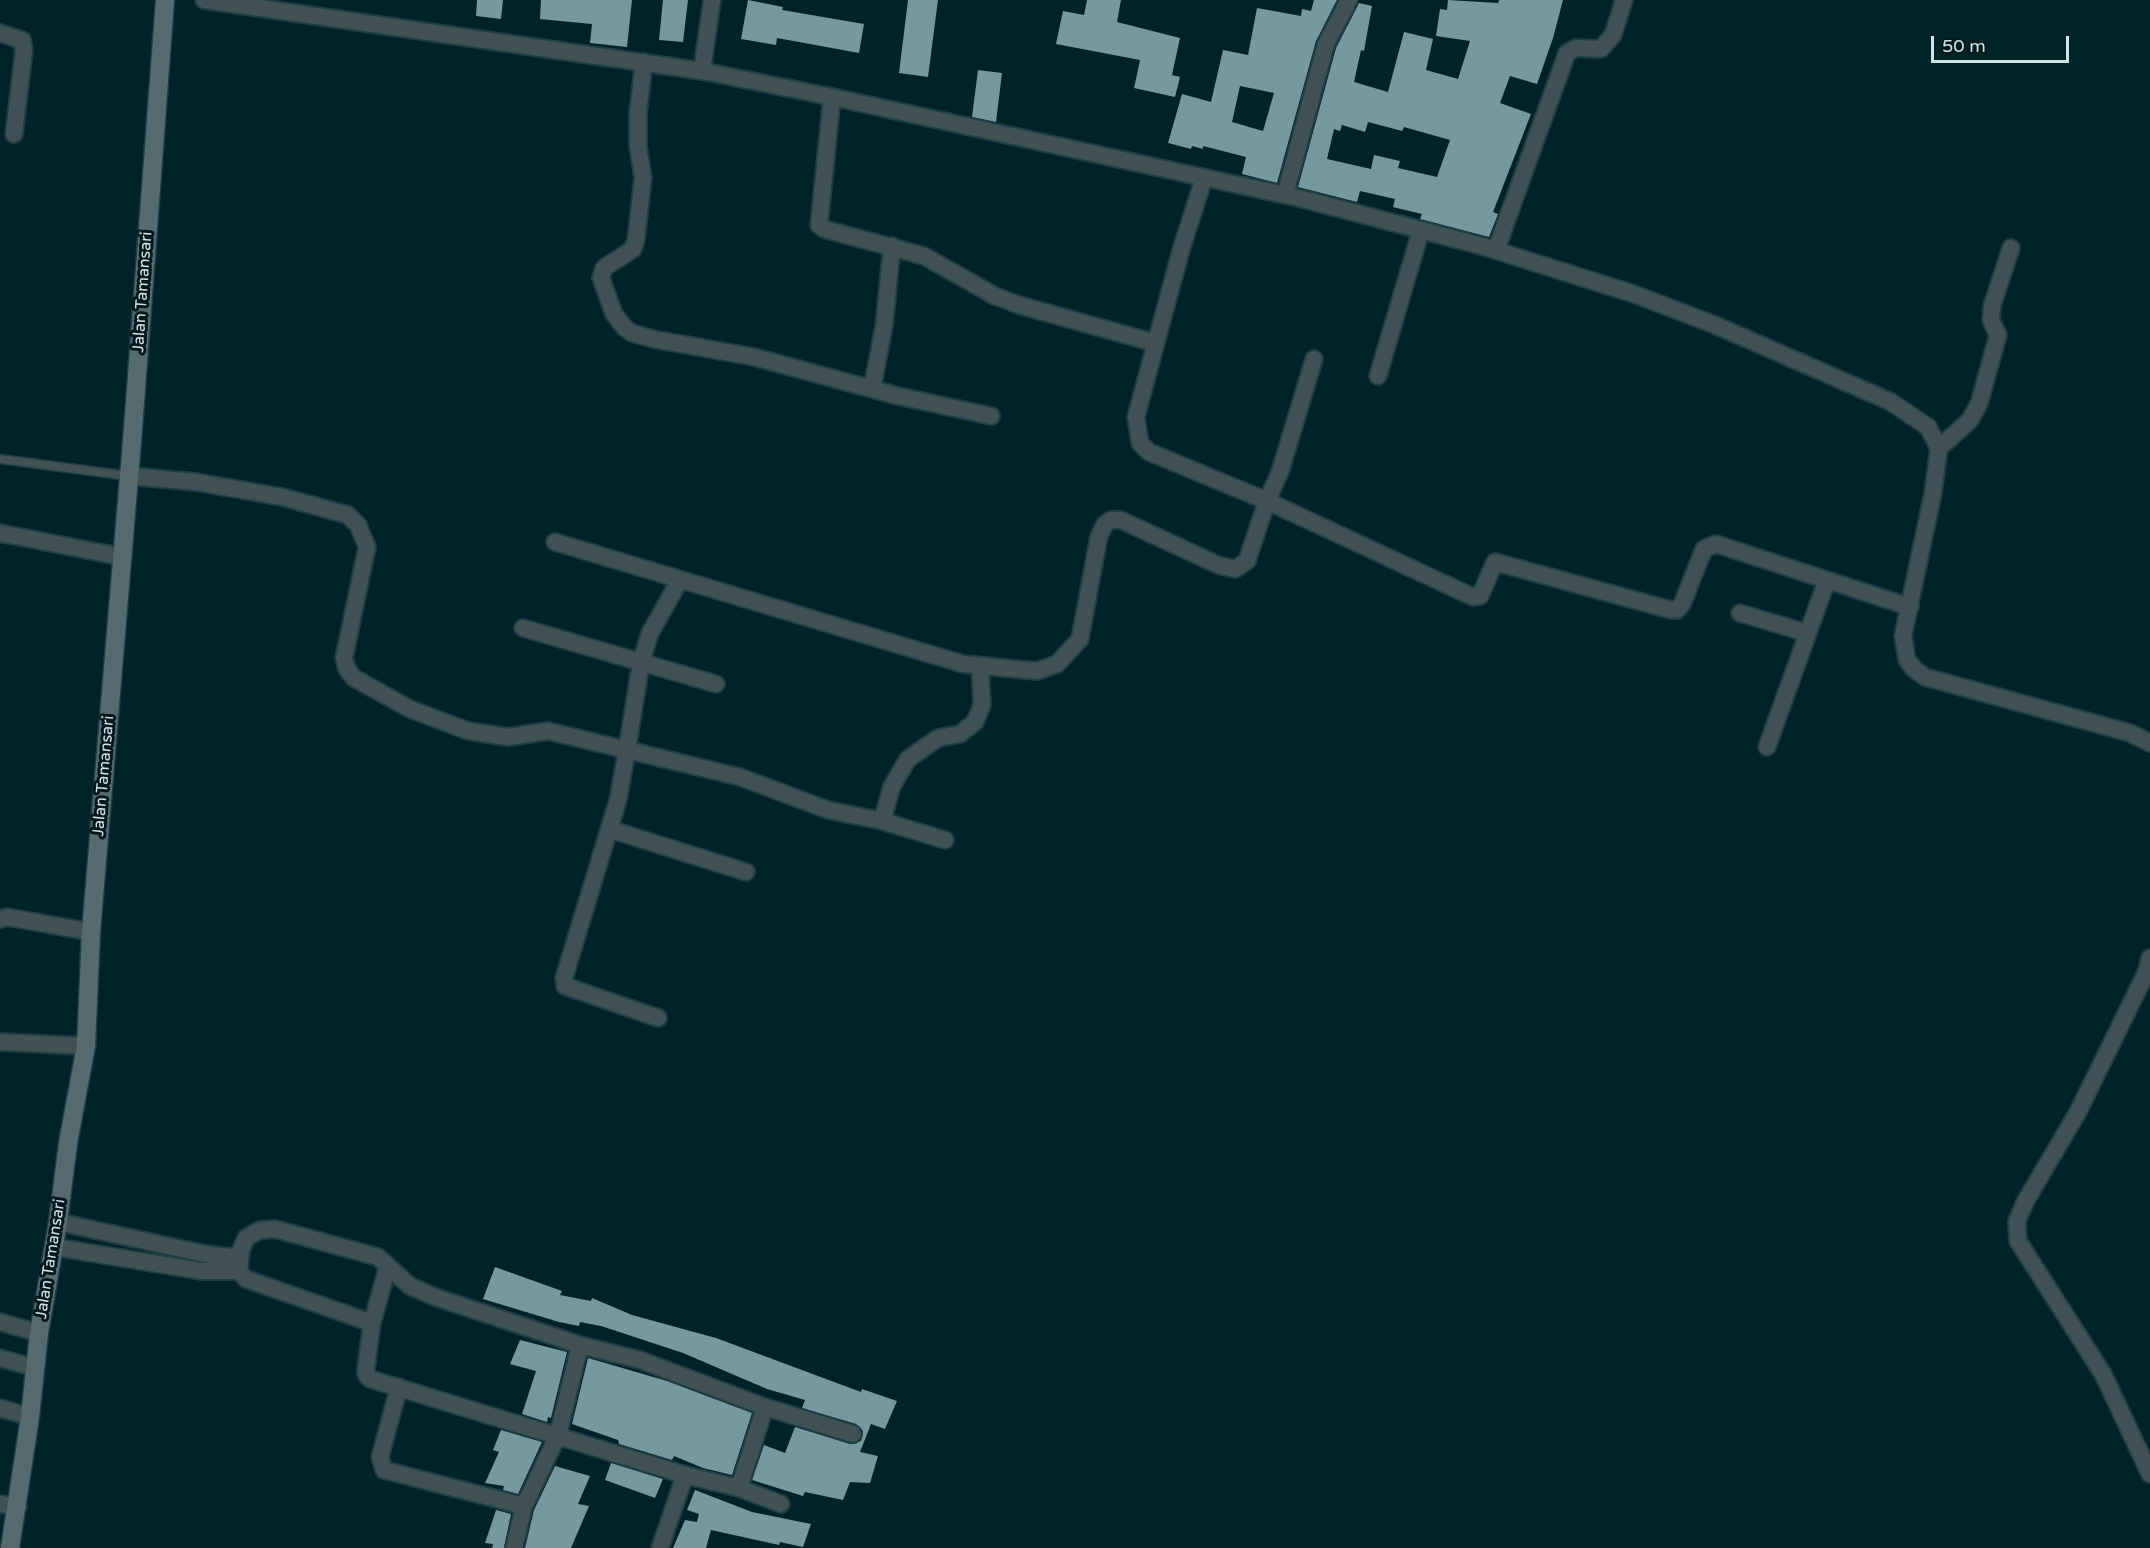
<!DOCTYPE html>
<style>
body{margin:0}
#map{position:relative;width:2150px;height:1548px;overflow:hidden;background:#002328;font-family:"Varela Round",sans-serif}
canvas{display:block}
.scale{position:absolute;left:1931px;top:36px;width:138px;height:27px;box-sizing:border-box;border:3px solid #d0e3e5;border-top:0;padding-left:8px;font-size:18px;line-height:21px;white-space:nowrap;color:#d0e3e5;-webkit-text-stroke:4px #01191c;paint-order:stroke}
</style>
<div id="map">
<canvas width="2150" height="1548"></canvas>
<div class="scale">50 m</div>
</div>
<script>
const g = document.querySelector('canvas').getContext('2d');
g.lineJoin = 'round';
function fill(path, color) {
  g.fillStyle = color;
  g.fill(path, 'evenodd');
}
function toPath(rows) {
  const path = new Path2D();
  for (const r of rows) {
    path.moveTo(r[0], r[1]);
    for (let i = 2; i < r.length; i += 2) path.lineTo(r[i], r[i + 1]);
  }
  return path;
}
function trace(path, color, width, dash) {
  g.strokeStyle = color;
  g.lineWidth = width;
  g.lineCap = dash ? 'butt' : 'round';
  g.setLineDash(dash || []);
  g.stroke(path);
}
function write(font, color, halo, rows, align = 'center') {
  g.font = font + ' "Varela Round",sans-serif';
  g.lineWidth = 6;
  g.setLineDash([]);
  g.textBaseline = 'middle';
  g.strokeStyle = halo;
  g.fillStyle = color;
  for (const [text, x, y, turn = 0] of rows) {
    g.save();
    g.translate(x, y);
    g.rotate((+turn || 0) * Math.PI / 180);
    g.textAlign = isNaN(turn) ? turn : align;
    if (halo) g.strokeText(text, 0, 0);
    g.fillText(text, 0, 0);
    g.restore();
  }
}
fill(toPath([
 [477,0,503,0,501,19,476,16],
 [541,0,632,0,627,47,590,43,592,24,540,19],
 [663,0,688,0,683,42,659,40],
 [748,0,783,7,782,10,864,24,859,53,777,38,776,45,741,39],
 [908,0,938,0,928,77,899,73],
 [1087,0,1121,0,1117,22,1180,38,1172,75,1180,77,1175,97,1134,88,1140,60,1056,44,1063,11,1084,15],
 [1314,0,1337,0,1316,41,1277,183,1242,174,1246,157,1203,146,1203,149,1192,146,1191,149,1168,143,1182,94,1211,102,1223,50,1248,55,1257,8,1301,16,1302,9,1311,11],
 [1240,86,1274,93,1263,131,1232,122],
 [1448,0,1498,3,1499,0,1563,0,1553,38,1537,84,1510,76,1500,103,1531,114,1493,212,1498,214,1489,237,1420,219,1422,214,1393,207,1395,199,1360,191,1357,202,1298,187,1336,48,1359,3,1372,6,1364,51,1361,50,1354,82,1388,92,1404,32,1433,39,1426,70,1458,79,1470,41,1436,36,1440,9,1447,10],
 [1368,122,1402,131,1404,127,1450,140,1437,177,1398,168,1400,161,1374,155,1371,169,1327,159,1334,129,1340,131,1342,125,1365,132],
 [978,70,1002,73,996,122,972,117],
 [495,1267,562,1291,560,1295,591,1301,592,1298,632,1315,716,1338,861,1392,862,1389,897,1401,885,1429,871,1424,860,1452,878,1456,870,1483,850,1482,843,1500,805,1492,803,1496,752,1480,764,1445,785,1453,795,1427,850,1444,861,1441,863,1431,856,1424,802,1408,805,1400,767,1389,683,1353,601,1326,580,1322,579,1326,559,1322,483,1299],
 [520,1340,567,1352,551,1418,548,1417,547,1422,522,1414,536,1371,510,1364],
 [588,1358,667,1381,752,1413,732,1475,703,1468,674,1456,672,1460,619,1444,618,1440,572,1424],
 [501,1430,542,1442,518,1494,503,1490,504,1486,485,1483,499,1452,493,1450],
 [611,1463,663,1479,655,1498,605,1480],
 [555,1466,590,1476,578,1504,589,1506,571,1548,525,1548,534,1510],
 [695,1490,752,1512,811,1524,803,1547,780,1542,779,1545,711,1530,706,1548,673,1548,685,1520,697,1522,699,1514,687,1510],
 [496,1510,511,1514,504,1548,492,1548,493,1544,485,1543]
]), '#75999e');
const lane = toPath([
 [0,459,129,476]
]);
const street = toPath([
 [204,0,702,71,832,97,1299,198,1482,246,1634,294,1715,325,1891,402,1928,427,1939,448,1933,493,1903,636,1907,660,1914,669,1925,677,2130,733,2150,743],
 [0,33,22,40,24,50,14,134],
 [644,62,638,112,638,146,643,178,636,240,633,249,604,268,601,278,614,314,624,327,632,333,653,339,754,357,898,396,991,416],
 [702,71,712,0],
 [832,97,819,225,824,229,924,256,995,296,1019,305,1155,343],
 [1204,178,1181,250,1136,417,1140,443,1149,452,1267,501,1280,472,1314,359],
 [1285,195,1326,44,1349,0],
 [1496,250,1567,53,1576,48,1601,49,1613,35,1624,0],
 [1378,376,1421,230],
 [872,389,884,326,892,246],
 [1939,448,1970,420,1979,404,1998,335,1991,320,1992,306,2011,248],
 [129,476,196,482,282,497,348,515,358,525,367,547,344,658,347,669,354,678,410,709,468,731,508,737,548,731,627,750,641,662,650,633,680,580],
 [0,533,123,557],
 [555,542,963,664,1037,671,1057,664,1080,639,1099,536,1105,524,1111,520,1121,520,1218,565,1235,569,1247,561,1267,501,1473,597,1480,596,1495,562,1671,610,1677,610,1682,604,1704,549,1716,544,1910,607],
 [1740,613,1807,633],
 [523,628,716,684],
 [1767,747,1827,580],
 [882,821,945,840],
 [609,829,746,872],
 [0,919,7,917,91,932],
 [2150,958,2146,973,2078,1112,2025,1202,2017,1221,2018,1241,2103,1374,2150,1474],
 [658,1018,565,986,564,978,618,800,627,750,740,777,828,810,882,821,892,786,908,759,938,738,960,734,975,722,982,705,980,667],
 [0,1042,86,1046],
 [58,1222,205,1254,240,1258],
 [54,1247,201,1271,239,1271],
 [0,1322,39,1333],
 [372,1323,388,1266],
 [0,1358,35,1368],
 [399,1387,380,1457,384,1470,524,1506],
 [0,1408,30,1417],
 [685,1475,739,1488,781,1504],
 [739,1488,765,1407],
 [0,1504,18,1507],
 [514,1548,524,1506,558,1435,580,1345],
 [660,1548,685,1475,370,1379,366,1374,366,1368,372,1323,246,1279,239,1271,241,1250,246,1238,260,1230,275,1229,378,1257,410,1286,435,1297,580,1345,640,1360,765,1407,853,1434]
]);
const secondary = toPath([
 [10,1548,30,1417,39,1333,58,1222,68,1143,86,1046,91,932,133,429,165,0]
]);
trace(lane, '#1d3e42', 11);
trace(street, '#1d3e42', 20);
trace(secondary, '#1d3e42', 21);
trace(lane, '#415052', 8);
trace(street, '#415052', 16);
trace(secondary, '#556b6f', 18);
write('16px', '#d0e3e5', '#01191c', [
 ["Jalan Tamansari",143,292,-86],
 ["Jalan Tamansari",104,776,-85],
 ["Jalan Tamansari",51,1259,-81]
]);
</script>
